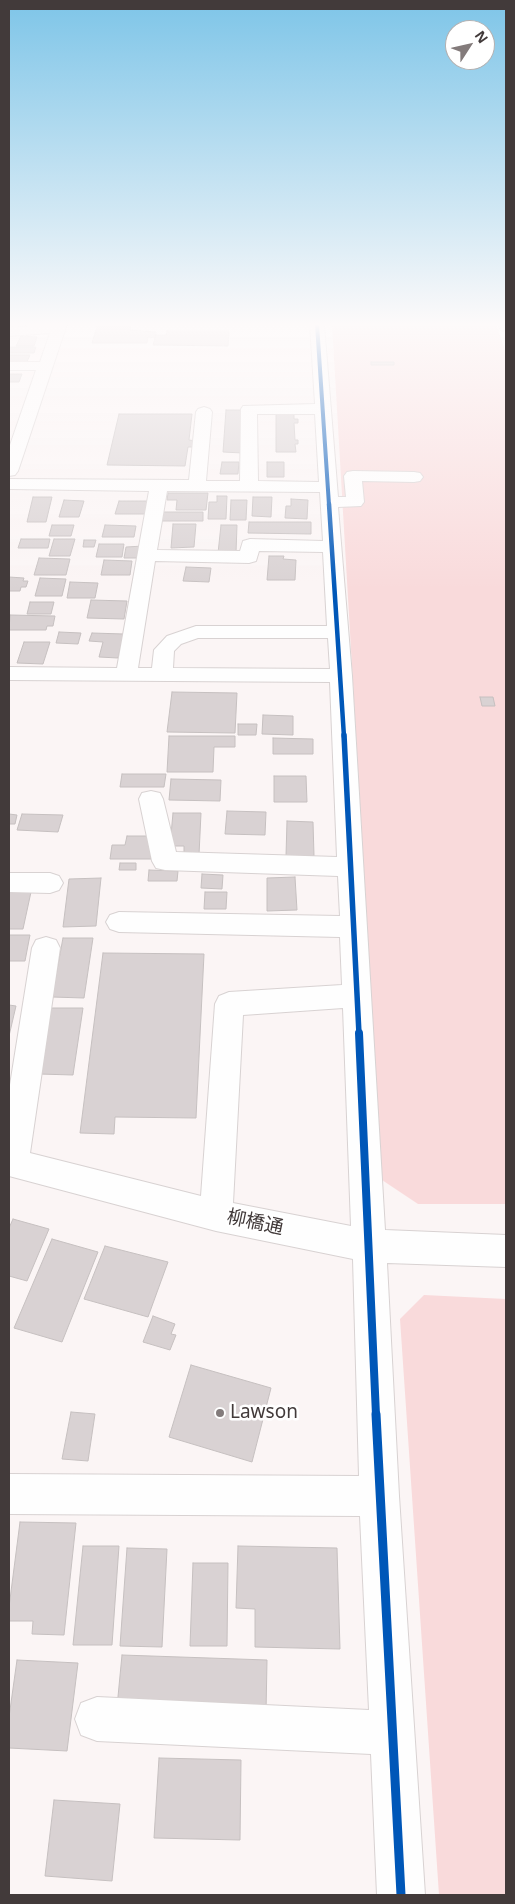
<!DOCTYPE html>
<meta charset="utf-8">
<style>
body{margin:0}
#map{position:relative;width:515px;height:1904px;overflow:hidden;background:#fbf5f5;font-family:"Noto Sans",sans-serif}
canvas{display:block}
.frame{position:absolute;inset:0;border:10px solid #423a3a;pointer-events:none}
.north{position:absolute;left:445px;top:20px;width:50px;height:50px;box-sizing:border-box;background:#fff;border:1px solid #b3b0b0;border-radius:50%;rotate:55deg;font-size:14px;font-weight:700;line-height:20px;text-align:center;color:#423a3a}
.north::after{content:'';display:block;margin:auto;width:18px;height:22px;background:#837b7b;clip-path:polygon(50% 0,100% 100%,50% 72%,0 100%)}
</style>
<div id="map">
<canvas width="515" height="1904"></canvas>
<div class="frame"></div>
<div class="north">N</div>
</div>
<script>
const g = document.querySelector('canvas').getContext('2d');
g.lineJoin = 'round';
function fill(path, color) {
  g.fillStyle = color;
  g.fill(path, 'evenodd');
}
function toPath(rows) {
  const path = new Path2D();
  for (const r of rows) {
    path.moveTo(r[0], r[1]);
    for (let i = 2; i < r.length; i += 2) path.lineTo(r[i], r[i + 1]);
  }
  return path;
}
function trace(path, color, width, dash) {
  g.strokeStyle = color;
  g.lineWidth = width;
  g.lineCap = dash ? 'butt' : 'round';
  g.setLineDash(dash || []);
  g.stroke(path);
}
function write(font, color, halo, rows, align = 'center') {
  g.font = font + ' "Noto Sans","Noto Sans JP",sans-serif';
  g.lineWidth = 5;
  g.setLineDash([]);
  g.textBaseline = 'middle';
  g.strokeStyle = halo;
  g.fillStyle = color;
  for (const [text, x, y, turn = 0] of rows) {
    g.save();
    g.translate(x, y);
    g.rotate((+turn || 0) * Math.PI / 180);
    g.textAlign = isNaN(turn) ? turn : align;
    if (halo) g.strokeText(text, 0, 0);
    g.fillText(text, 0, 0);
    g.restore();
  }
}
fill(toPath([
 [332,324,496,324,506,353,506,1204,418,1204,382,1180],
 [424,1295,506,1299,506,1895,439,1895,400,1319]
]), '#f9dadb');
const building = toPath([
 [98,324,131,324,130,330,156,332,155,338,148,337,147,343,92,343,98,324],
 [167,331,229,331,228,346,153,345,156,335,166,335,167,331],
 [21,336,37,337,34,346,16,346,21,336],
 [9,347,36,347,34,353,9,353,9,347],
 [9,355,30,355,26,364,9,364,9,355],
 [371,362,394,362,394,365,371,365,371,362],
 [9,374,22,374,19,382,9,382,9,374],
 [226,410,245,410,242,453,223,452,226,410],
 [276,411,294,411,294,419,298,419,298,423,294,423,295,440,298,440,298,444,295,444,296,452,276,452,276,411],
 [119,414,192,414,189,440,196,441,195,447,188,447,185,466,107,465,119,414],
 [222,462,239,462,238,474,220,474,222,462],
 [267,462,284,462,284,477,267,477,267,462],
 [168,493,208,493,206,510,176,510,177,500,167,500,168,493],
 [217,496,227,496,226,519,208,519,209,502,217,502,217,496],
 [33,497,52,497,46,522,27,522,33,497],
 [253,497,272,497,271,517,252,516,253,497],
 [291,499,308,500,307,519,285,518,286,506,291,506,291,499],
 [64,500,84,501,79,517,59,517,64,500],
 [231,500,247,500,246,520,230,520,231,500],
 [119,501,150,501,147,514,115,514,119,501],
 [163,512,203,512,203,521,162,521,163,512],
 [249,522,311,522,311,534,248,533,249,522],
 [173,524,196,524,194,547,171,548,173,524],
 [52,525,74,525,71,536,49,536,52,525],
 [105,525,136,526,134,537,102,537,105,525],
 [221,525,237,525,236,553,218,553,221,525],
 [21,539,50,539,48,548,18,548,21,539],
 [54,539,75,539,70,556,49,556,54,539],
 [84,540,96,540,94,547,83,547,84,540],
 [99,544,124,544,122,557,96,557,99,544],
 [143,546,141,558,124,558,126,547,143,546],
 [269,556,284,556,283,559,296,560,295,580,267,580,269,556],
 [39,558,70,559,66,575,34,575,39,558],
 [104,560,132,561,130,575,101,575,104,560],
 [186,567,211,568,209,582,183,581,186,567],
 [9,577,24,578,23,581,28,581,26,587,21,587,20,591,9,591,9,577],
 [40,578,66,579,62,596,35,596,40,578],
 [70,582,98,583,95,598,67,598,70,582],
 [91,600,127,601,124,619,87,618,91,600],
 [30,602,54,602,51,614,27,614,30,602],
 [10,615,55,616,53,626,47,626,46,630,9,630,10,615],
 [59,632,81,633,78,644,56,643,59,632],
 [92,633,124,634,118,658,99,657,103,642,89,641,92,633],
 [24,642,50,642,43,664,17,663,24,642],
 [172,692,237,693,235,733,167,732,172,692],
 [480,697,493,697,495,706,482,706,480,697],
 [263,715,293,716,293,735,262,734,263,715],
 [238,724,257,724,256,735,238,735,238,724],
 [169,736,235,736,235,747,214,747,213,772,167,772,169,736],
 [273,738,313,739,313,754,273,754,273,738],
 [122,774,166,774,164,787,120,787,122,774],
 [274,776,306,776,307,802,274,802,274,776],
 [171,779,221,780,220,801,169,800,171,779],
 [227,811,266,812,265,835,225,834,227,811],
 [173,813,201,813,199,855,184,855,184,846,170,846,173,813],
 [9,814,17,815,15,824,9,824,9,814],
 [22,814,63,815,58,832,17,830,22,814],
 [287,821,313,822,314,856,286,856,287,821],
 [127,836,153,836,151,859,110,859,112,845,125,845,127,836],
 [120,863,136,863,136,870,119,870,120,863],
 [149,870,178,871,177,881,148,881,149,870],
 [202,874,223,875,222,889,201,888,202,874],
 [295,877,297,910,267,911,267,878,295,877],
 [101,878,96,926,63,927,69,879,101,878],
 [9,892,31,892,23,929,9,929,9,892],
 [205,892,227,892,226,909,204,909,205,892],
 [9,935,30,935,25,961,9,961,9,935],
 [63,938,93,938,84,998,52,997,63,938],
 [103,953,204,954,196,1118,115,1117,114,1134,80,1133,103,953],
 [9,1005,16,1006,9,1036,9,1005],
 [51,1008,83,1008,73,1075,39,1074,51,1008],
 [13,1219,49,1229,27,1281,9,1276,9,1228,13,1219],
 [52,1239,98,1252,62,1342,14,1328,52,1239],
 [105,1246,168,1262,148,1317,84,1299,105,1246],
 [153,1316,175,1324,171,1334,176,1335,170,1350,143,1342,153,1316],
 [191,1365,271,1388,252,1462,169,1437,191,1365],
 [71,1412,95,1414,88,1461,62,1459,71,1412],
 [20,1522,76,1523,64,1635,32,1634,33,1621,9,1621,9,1607,20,1522],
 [83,1546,119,1546,112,1645,73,1645,83,1546],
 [238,1546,337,1548,340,1649,255,1647,255,1609,236,1608,238,1546],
 [127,1548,167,1549,162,1647,120,1646,127,1548],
 [193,1563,228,1563,227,1646,190,1646,193,1563],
 [122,1655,267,1660,266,1713,117,1707,122,1655],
 [17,1660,78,1663,67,1751,9,1748,9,1717,17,1660],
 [159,1758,241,1760,240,1840,154,1838,159,1758],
 [54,1800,120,1804,112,1881,45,1876,54,1800]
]);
fill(building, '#d9d2d3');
trace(building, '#c6c0c0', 1);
const minor = toPath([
 [53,324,67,324,18,471,15,475,9,476,9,448,36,370,9,370,9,362,40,362,50,333,9,336,9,328,53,324],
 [310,324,324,324,338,497,346,497,344,476,347,472,353,471,414,472,420,473,423,477,420,481,414,482,362,481,364,502,361,506,338,507,352,676,385,1230,506,1235,506,1267,387,1263,399,1496,425,1895,377,1895,371,1754,97,1741,81,1735,75,1719,81,1703,97,1697,369,1710,360,1516,9,1514,9,1474,359,1476,353,1259,216,1231,9,1176,9,1091,32,948,36,940,46,937,56,940,60,948,30,1153,201,1196,215,1004,219,996,229,992,342,985,340,937,119,932,110,929,106,922,110,915,119,912,340,916,338,876,165,870,156,868,152,861,139,799,142,793,151,791,160,793,163,799,176,852,337,857,330,682,9,680,9,667,117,668,149,491,9,489,9,479,189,480,196,412,198,409,204,407,210,409,212,412,206,481,240,481,241,409,243,406,315,404,310,324],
 [257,414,315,414,319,482,258,481,257,414],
 [167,491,320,492,323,541,250,539,243,541,240,551,157,550,167,491],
 [259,551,323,552,327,626,196,626,167,636,154,650,152,668,138,668,155,561,249,563,256,561,259,551],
 [198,638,328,638,330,669,173,668,174,651,181,644,198,638],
 [343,1008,351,1226,233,1203,243,1015,343,1008],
 [498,324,506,324,506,331,501,330,498,324],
 [9,873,50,873,59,876,63,883,59,890,50,893,9,892,9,873]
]);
trace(minor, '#d8d2d2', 2);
fill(minor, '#fefefe');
trace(toPath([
 [317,324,329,505]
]), '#0057b8', 4);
trace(toPath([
 [329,504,344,737]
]), '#0057b8', 4.5);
trace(toPath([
 [344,735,359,1034]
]), '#0057b8', 5.5);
trace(toPath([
 [359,1033,376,1415]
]), '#0057b8', 8);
trace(toPath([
 [376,1414,401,1895]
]), '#0057b8', 9);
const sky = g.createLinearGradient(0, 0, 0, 590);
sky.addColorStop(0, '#7ec5e8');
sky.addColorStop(0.55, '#fdfafa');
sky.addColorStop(1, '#fdfafa00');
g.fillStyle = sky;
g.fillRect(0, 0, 515, 590);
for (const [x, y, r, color] of [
 [220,1413,5,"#837b7b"]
]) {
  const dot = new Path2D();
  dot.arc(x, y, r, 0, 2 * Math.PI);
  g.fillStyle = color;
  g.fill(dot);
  trace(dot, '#fff', 2);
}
write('19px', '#423a3a', '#fff', [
 ["柳橋通",255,1223,12]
]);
write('19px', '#423a3a', '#fff', [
 ["Lawson",230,1413]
], 'left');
</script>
